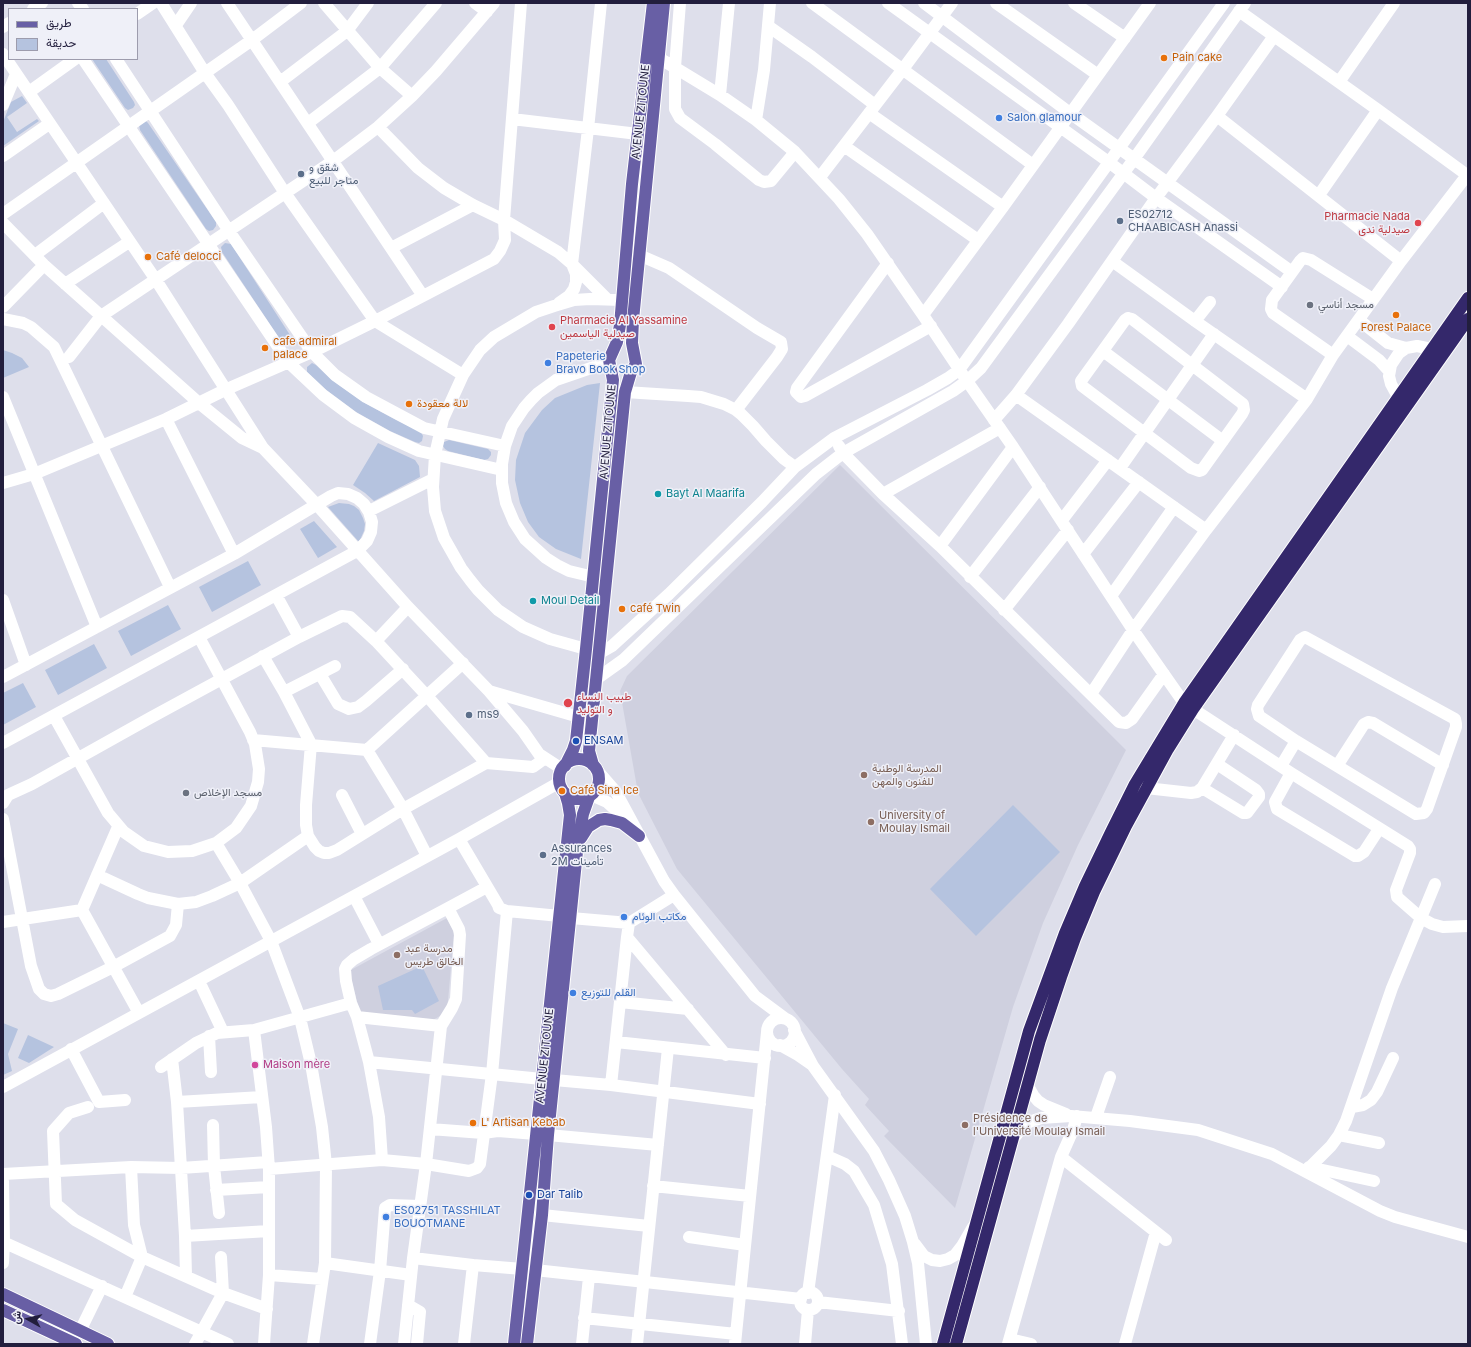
<!DOCTYPE html>
<meta charset="utf-8">
<style>
body{margin:0}
#map{position:relative;width:1471px;height:1347px;overflow:hidden;background:#dedfeb;font-family:Inter,Vazirmatn,sans-serif}
canvas{display:block}
.frame{position:absolute;inset:0;border:4px solid #221e3d;pointer-events:none}
.legend{position:absolute;left:8px;top:8px;width:130px;height:52px;box-sizing:border-box;background:#eff0f8;border:1px solid #9d9cad;margin:0;padding:5px 7px;list-style:none;font-size:12px;color:#221e3d}
.legend li{display:flex;align-items:center;gap:8px;height:20px}
.legend b{width:20px;border:1px solid #9d9cad}
.north{position:absolute;left:8px;top:1299px;width:40px;height:40px;-webkit-text-stroke:3px #eff0f8;paint-order:stroke;rotate:278deg;font-size:11px;font-weight:700;line-height:16px;text-align:center;color:#221e3d}
.north::after{content:'';display:block;margin:auto;width:14px;height:18px;background:#221e3d;clip-path:polygon(50% 0,100% 100%,50% 72%,0 100%)}
</style>
<div id="map">
<canvas width="1471" height="1347"></canvas>
<div class="frame"></div>
<ul class="legend">
<li><b style="height:5px;background:#685fa5"></b>طريق</li>
<li><b style="height:11px;background:#b5c3df"></b>حديقة</li>
</ul>
<div class="north">ش</div>
</div>
<script>
const g = document.querySelector('canvas').getContext('2d');
g.lineJoin = 'round';
function fill(path, color) {
  g.fillStyle = color;
  g.fill(path, 'evenodd');
}
function toPath(rows) {
  const path = new Path2D();
  for (const r of rows) {
    if (r.length === 3) {
      path.moveTo(r[0] + r[2], r[1]);
      path.arc(r[0], r[1], r[2], 0, 2 * Math.PI);
      continue;
    }
    path.moveTo(r[0], r[1]);
    for (let i = 2; i < r.length; i += 2) path.lineTo(r[i], r[i + 1]);
  }
  return path;
}
function trace(path, color, width, dash) {
  g.strokeStyle = color;
  g.lineWidth = width;
  g.lineCap = dash ? 'butt' : 'round';
  g.setLineDash(dash || []);
  g.stroke(path);
}
function write(font, color, halo, rows, align = 'center') {
  g.font = font + ' Inter,Vazirmatn,sans-serif';
  g.lineWidth = 3;
  g.setLineDash([]);
  g.textBaseline = 'middle';
  g.strokeStyle = halo;
  g.fillStyle = color;
  for (const [text, x, y, turn = 0] of rows) {
    g.save();
    g.translate(x, y);
    g.rotate((+turn || 0) * Math.PI / 180);
    g.textAlign = isNaN(turn) ? turn : align;
    if (halo) g.strokeText(text, 0, 0);
    g.fillText(text, 0, 0);
    g.restore();
  }
}
fill(toPath([
 [840,465,1126,750,1078,845,1043,923,1013,1007,955,1208,884,1136,889,1131,865,1105,869,1099,842,1069,677,869,638,793,620,691,627,676],
 [447,918,454,933,447,1012,431,1021,360,1013,349,971]
]), '#cfd0df');
fill(toPath([
 [92,59,106,59,134,102,135,105,133,108,128,110,125,108],
 [22,96,27,103,7,117,17,132,37,119,39,121,3,146,3,122,11,102],
 [146,121,148,123,216,222,216,226,213,230,209,231,206,229,140,130,139,125],
 [225,243,231,244,290,335,292,338,289,343,284,344,281,341,222,252,221,247],
 [3,350,12,353,22,358,29,367,3,378],
 [312,363,316,365,332,380,363,402,396,420,421,432,423,436,422,441,419,443,415,442,390,431,356,412,325,389,307,372,307,367],
 [600,383,581,559,556,549,539,537,528,522,520,503,515,480,516,460,525,433,542,410,555,398,587,385],
 [449,440,488,449,491,452,491,455,488,459,484,460,448,451,445,449,443,446,444,442],
 [378,443,415,460,419,466,420,477,374,501,365,493,353,485],
 [339,503,349,504,354,506,359,510,363,518,365,524,364,531,359,542,328,507],
 [314,521,337,547,318,558,300,529],
 [248,561,261,585,212,612,199,587],
 [168,605,181,629,131,656,118,631],
 [94,644,107,668,58,695,45,670],
 [23,683,36,707,3,725,3,693],
 [1013,805,1060,852,976,936,930,889],
 [422,966,439,1001,415,1014,412,1010,383,1010,378,986],
 [3,1023,18,1029,8,1054,12,1071,3,1075],
 [28,1035,54,1047,29,1063,18,1058]
]), '#b5c3df');
const major = toPath([
 [579,779,20],
 [593,765,589,751,590,740,625,392,631,372,636,364,632,343,633,320,664,3],
 [565,766,573,750,576,741,586,649,612,390,613,380,609,360,617,342,620,325,632,184,653,3],
 [581,838,588,827,599,820,605,819,611,820,622,823,639,836],
 [3,1294,108,1344],
 [3,1310,76,1344],
 [514,1344,570,815,568,803,565,793],
 [527,1344,542,1215,548,1135,578,842,583,814,589,797]
]);
const highway = toPath([
 [943,1344,1029,1031,1065,933,1085,886,1111,832,1135,784,1184,703,1468,298],
 [956,1344,1040,1040,1061,977,1075,938,1094,892,1126,826,1168,749,1193,709,1468,319]
]);
trace(major, '#fff', 14);
trace(highway, '#fff', 14);
trace(toPath([
 [78,3,83,9],
 [161,3,205,73,228,105,285,193,375,321,463,375],
 [227,3,423,296],
 [324,3,380,68,412,96],
 [475,3,487,12],
 [680,3,675,67,675,109,680,118,715,144,759,180,764,182,771,181,795,152],
 [812,3,1033,165],
 [888,3,1110,163,1156,198,1282,287],
 [924,3,1070,113,1292,272],
 [996,3,1098,75],
 [1074,3,1125,38],
 [33,9,42,3],
 [1239,11,1378,110,1467,175],
 [137,14,153,3],
 [176,25,191,3],
 [768,26,812,57,875,105],
 [3,27,9,23],
 [3,54,156,280,263,448,317,505,408,607,489,691,523,731,539,754,562,769],
 [659,58,720,95,756,120,795,152,839,199,867,234,923,315,967,381,1013,447,1133,630,1184,703],
 [83,59,289,363,323,395,354,418,388,437,419,451,502,470],
 [116,59,229,231,312,352,335,375,366,397,424,428,505,446],
 [280,82,347,31,368,3],
 [1339,82,1394,3],
 [29,92,75,59],
 [720,95,729,3],
 [3,105,16,74],
 [869,113,1003,207],
 [1217,116,1401,261],
 [512,119,638,134],
 [756,120,764,70,770,3],
 [308,123,380,68,436,3],
 [378,127,418,168,444,188,473,205,504,220,558,252,572,264,607,299],
 [844,146,978,240],
 [3,156,49,124],
 [820,177,903,69,952,3],
 [1319,195,1378,110],
 [3,214,252,40,301,3],
 [3,223,44,265,199,403,242,438,263,448],
 [391,248,473,205],
 [35,255,104,203],
 [639,255,669,268,757,328,781,342,782,349,777,357,736,410],
 [1112,261,1195,321,1307,399],
 [888,263,797,388,796,392,801,397,805,396,931,326],
 [65,284,129,242],
 [559,303,569,296,574,289,576,282,576,274,572,264,588,129,601,3],
 [3,307,44,265],
 [923,315,1003,207,1150,3],
 [1128,318,1132,319,1243,404,1244,410,1242,414,1202,470,1199,471,1191,468,1082,386,1081,381,1125,320,1128,318],
 [3,319,23,323,31,327,54,347,170,587],
 [1359,320,1388,343,1406,348],
 [1195,321,1210,302],
 [1347,336,1379,360,1389,371],
 [1103,351,1223,441],
 [1333,355,1273,313,1271,309,1272,300,1300,261,1303,258,1311,260,1373,299],
 [69,357,101,316,333,161,378,127,412,96,436,71,494,3],
 [625,392,688,396,701,397,724,404,736,410,741,414,753,426,766,441,784,459,795,467],
 [1016,395,1206,530],
 [3,397,97,627],
 [1398,397,1391,384,1389,376,1391,365,1399,353,1406,348,1417,346,1432,349],
 [166,419,234,554],
 [994,420,1016,395,1068,324,1156,198,1217,116,1274,36],
 [839,446,843,453,883,494,940,546,1119,722,1126,723,1132,719,1164,674],
 [1120,468,1214,334],
 [3,483,34,474,166,419,227,389,312,352,375,321,494,259,500,251,505,240,504,220,521,3],
 [883,494,1000,428],
 [369,511,433,479],
 [1062,520,1108,460],
 [940,546,1013,447],
 [1083,554,1139,482],
 [594,577,569,571,557,565,546,558,525,539,514,522,506,503,502,483,502,464,505,446,512,426,524,408,531,400,538,393,556,380,594,367,610,357],
 [970,577,1040,487],
 [276,595,299,637],
 [1111,596,1174,507],
 [3,600,26,665],
 [1004,610,1068,530],
 [1305,637,1455,719,1456,724,1456,727,1427,809,1424,813,1416,814,1296,741,1259,716,1257,709,1258,705,1300,640,1305,637],
 [376,641,408,607],
 [586,649,550,639,523,627,498,610,478,590,470,580,461,568,444,538,435,511,433,487,435,455,443,419,463,375,480,350,494,337,536,312,554,306,574,300,590,299,622,300],
 [598,654,612,646,669,594,762,502,795,467,834,438,927,390,948,378,959,370,1224,3],
 [263,656,284,692,311,744,306,805,306,825,308,836,315,847,319,851,324,853,329,853,337,850,403,809,486,763,533,767,544,759],
 [320,674,338,704,349,709,358,707,366,701,403,669],
 [3,677,234,554,331,496,338,493,348,494,357,498,364,504,369,512,372,522,371,532,367,541,357,551,3,743],
 [595,680,623,660,816,474,843,453,953,391,967,381,981,368,1134,159,1245,3],
 [489,691,579,717],
 [284,692,335,666],
 [1091,694,1133,630,1206,530,1307,399,1333,355,1401,261,1468,174],
 [1193,709,1291,773,1408,846,1410,849,1410,853,1396,890,1397,897,1421,918,1432,924,1443,927,1468,926],
 [54,716,108,813,124,832,144,846,168,852,192,851,216,843,236,828,251,806,258,782,259,769,255,744,250,732,199,637],
 [253,740,367,750,463,663],
 [367,750,403,809,427,856],
 [1281,766,1296,741],
 [1337,766,1364,724,1368,722,1373,723,1443,765],
 [596,769,616,792,664,881,674,895,755,996,786,1019],
 [1291,773,1275,802,1277,809,1355,856,1358,856,1364,852,1379,829],
 [1146,788,1191,793,1197,792,1202,788,1234,735],
 [1202,788,1243,813,1247,813,1259,797,1259,794,1256,790,1217,764],
 [342,795,362,834],
 [591,795,607,802,628,821],
 [3,803,8,795,32,784,150,718,299,637,342,616,350,617,376,641,427,696,486,763],
 [3,819,31,966,39,989,44,994,51,996,58,994,113,967,170,936,176,925,178,904],
 [216,843,240,883,271,941,300,1018,311,1064,322,1127,326,1165,325,1263,313,1344],
 [97,875,138,894,148,898,178,904,196,902,212,896,240,883,308,836],
 [354,896,379,944],
 [82,910,139,1013],
 [82,910,118,827],
 [507,911,560,916],
 [571,918,629,923,674,895],
 [3,922,82,910],
 [629,923,627,937,726,1055],
 [199,981,223,1032],
 [620,1002,688,1009],
 [357,1017,441,1026],
 [781,1032,14],
 [254,1030,266,1127,269,1169,269,1275,264,1344],
 [794,1030,813,1066,874,1151,889,1180,905,1216,913,1242,918,1263,926,1344],
 [209,1036,211,1072],
 [616,1042,765,1058],
 [780,1045,798,1055,811,1064],
 [71,1049,99,1102,125,1100],
 [172,1059,177,1102,185,1236,186,1276],
 [369,1062,542,1079],
 [161,1067,196,1043,217,1033,254,1030,351,1003],
 [554,1080,611,1085,760,1104],
 [611,1085,627,937],
 [1028,1086,1033,1095,1038,1101,1044,1105,1066,1114],
 [3,1087,459,839,560,782],
 [177,1102,262,1097],
 [88,1107,69,1113,53,1131,56,1204,75,1220,142,1257,223,1293,267,1309],
 [1352,1107,1363,1105,1371,1100,1377,1092,1393,1058],
 [1096,1117,1110,1077],
 [213,1125,214,1166,219,1213],
 [430,1129,483,1133,498,1131,536,1134],
 [548,1135,658,1145],
 [1339,1135,1379,1143],
 [1014,1138,1021,1129,1029,1122,1041,1118,1071,1116,1130,1121,1198,1130,1272,1154,1380,1211,1395,1217,1468,1237],
 [827,1156,845,1164,854,1171,874,1205,892,1264,902,1344],
 [1061,1157,1166,1240],
 [382,1160,379,1117,369,1062,357,1017,351,1003,346,981,345,969,347,965,354,959,371,949,448,908,487,887],
 [1309,1167,1374,1181],
 [269,1169,382,1160,426,1164,469,1171,477,1168,480,1164,492,1074,507,911,499,908,498,905,459,839],
 [1306,1171,1331,1146,1339,1135,1346,1121,1392,988,1435,884],
 [3,1174,131,1167,181,1168,268,1162],
 [3,1181,4,1243,3,1263],
 [653,1186,750,1196],
 [216,1190,269,1187],
 [542,1215,649,1226],
 [185,1236,269,1231],
 [689,1237,745,1245],
 [3,1242,228,1344],
 [915,1244,924,1256,932,1260,940,1261,948,1259,955,1255,962,1246,973,1227],
 [413,1258,473,1265],
 [325,1263,411,1275],
 [269,1275,322,1279],
 [809,1301,9],
 [808,1293,835,1095],
 [125,1297,142,1257,134,1225,131,1167],
 [818,1302,899,1311],
 [408,1305,420,1312,417,1344],
 [584,1318,736,1334],
 [80,1331,102,1286],
 [1010,1339,1031,1344],
 [195,1344,223,1293,221,1257],
 [370,1344,380,1271,385,1208,390,1205,420,1206],
 [404,1344,413,1258,426,1164,441,1026,452,1008,456,999,460,935,459,929,448,908],
 [464,1344,473,1265,535,1270,801,1299],
 [582,1344,589,1277],
 [637,1344,668,1048],
 [735,1344,767,1032],
 [805,1344,808,1310],
 [1008,1344,1061,1157,1073,1130,1077,1116],
 [1125,1344,1156,1232]
]), '#fff', 12);
trace(major, '#685fa5', 12);
trace(highway, '#34286b', 12);
for (const [x, y, r, color] of [
 [1164,58,4,"#e8710a"],
 [999,118,4,"#3f7fe0"],
 [301,174,4,"#5c6f8a"],
 [1120,221,4,"#5c6f8a"],
 [1418,223,4,"#e0444e"],
 [148,257,4,"#e8710a"],
 [1310,305,4,"#6b7280"],
 [1396,315,4,"#e8710a"],
 [552,327,4,"#e0444e"],
 [265,348,4,"#e8710a"],
 [548,363,4,"#3f7fe0"],
 [409,404,4,"#e8710a"],
 [658,494,4,"#0f9aa8"],
 [533,601,4,"#0f9aa8"],
 [622,609,4,"#e8710a"],
 [568,703,5,"#e0444e"],
 [469,715,4,"#5c6f8a"],
 [576,741,4,"#1a4fb4"],
 [864,775,4,"#8d6e63"],
 [562,791,4,"#e8710a"],
 [186,793,4,"#6b7280"],
 [871,822,4,"#8d6e63"],
 [543,855,4,"#5c6f8a"],
 [624,917,4,"#3f7fe0"],
 [397,955,4,"#8d6e63"],
 [573,993,4,"#3f7fe0"],
 [255,1065,4,"#d1479c"],
 [473,1123,4,"#e8710a"],
 [965,1125,4,"#8d6e63"],
 [529,1195,4,"#1a4fb4"],
 [386,1217,4,"#3f7fe0"]
]) {
  const dot = new Path2D();
  dot.arc(x, y, r, 0, 2 * Math.PI);
  g.fillStyle = color;
  g.fill(dot);
  trace(dot, '#eff0f8', 1.5);
}
write('11px', '#c56008', '#eff0f8', [
 ["Pain cake",1172,58],
 ["Café delocci",156,257],
 ["Forest Palace",1396,328,"center"],
 ["cafe admiral",273,342],
 ["palace",273,355],
 ["لالة معقودة",417,404],
 ["café Twin",630,609],
 ["Café Sina Ice",570,791],
 ["L' Artisan Kebab",481,1123]
], 'left');
write('11px', '#221e3d', '#eff0f8', [
 ["AVENUE ZITOUNE",641,112,-84],
 ["AVENUE ZITOUNE",608,432,-85],
 ["AVENUE ZITOUNE",545,1056,-84]
]);
write('11px', '#366cbe', '#eff0f8', [
 ["Salon glamour",1007,118],
 ["Papeterie",556,357],
 ["Bravo Book Shop",556,370],
 ["مكاتب الوئام",632,917],
 ["القلم للتوزيع",581,993],
 ["ES02751 TASSHILAT",394,1211],
 ["BOUOTMANE",394,1224]
], 'left');
write('11px', '#4e5e75', '#eff0f8', [
 ["شقق و",309,168],
 ["متاجر للبيع",309,181],
 ["ES02712",1128,215],
 ["CHAABICASH Anassi",1128,228],
 ["ms9",477,715],
 ["Assurances",551,849],
 ["2M تأمينات",551,862]
], 'left');
write('11px', '#be3a42', '#eff0f8', [
 ["Pharmacie Nada",1410,217,"right"],
 ["صيدلية ندى",1410,230,"right"],
 ["Pharmacie Al Yassamine",560,321],
 ["صيدلية الياسمين",560,334],
 ["طبيب النساء",577,697],
 ["و التوليد",577,710]
], 'left');
write('11px', '#5b616d', '#eff0f8', [
 ["مسجد أناسي",1318,305],
 ["مسجد الإخلاص",194,793]
], 'left');
write('11px', '#0d838f', '#eff0f8', [
 ["Bayt Al Maarifa",666,494],
 ["Moul Detail",541,601]
], 'left');
write('11px', '#164399', '#eff0f8', [
 ["ENSAM",584,741],
 ["Dar Talib",537,1195]
], 'left');
write('11px', '#785e54', '#eff0f8', [
 ["المدرسة الوطنية",872,769],
 ["للفنون والمهن",872,782],
 ["University of",879,816],
 ["Moulay Ismail",879,829],
 ["مدرسة عبد",405,949],
 ["الخالق طريس",405,962],
 ["Présidence de",973,1119],
 ["l'Université Moulay Ismail",973,1132]
], 'left');
write('11px', '#b23c85', '#eff0f8', [
 ["Maison mère",263,1065]
], 'left');
</script>
